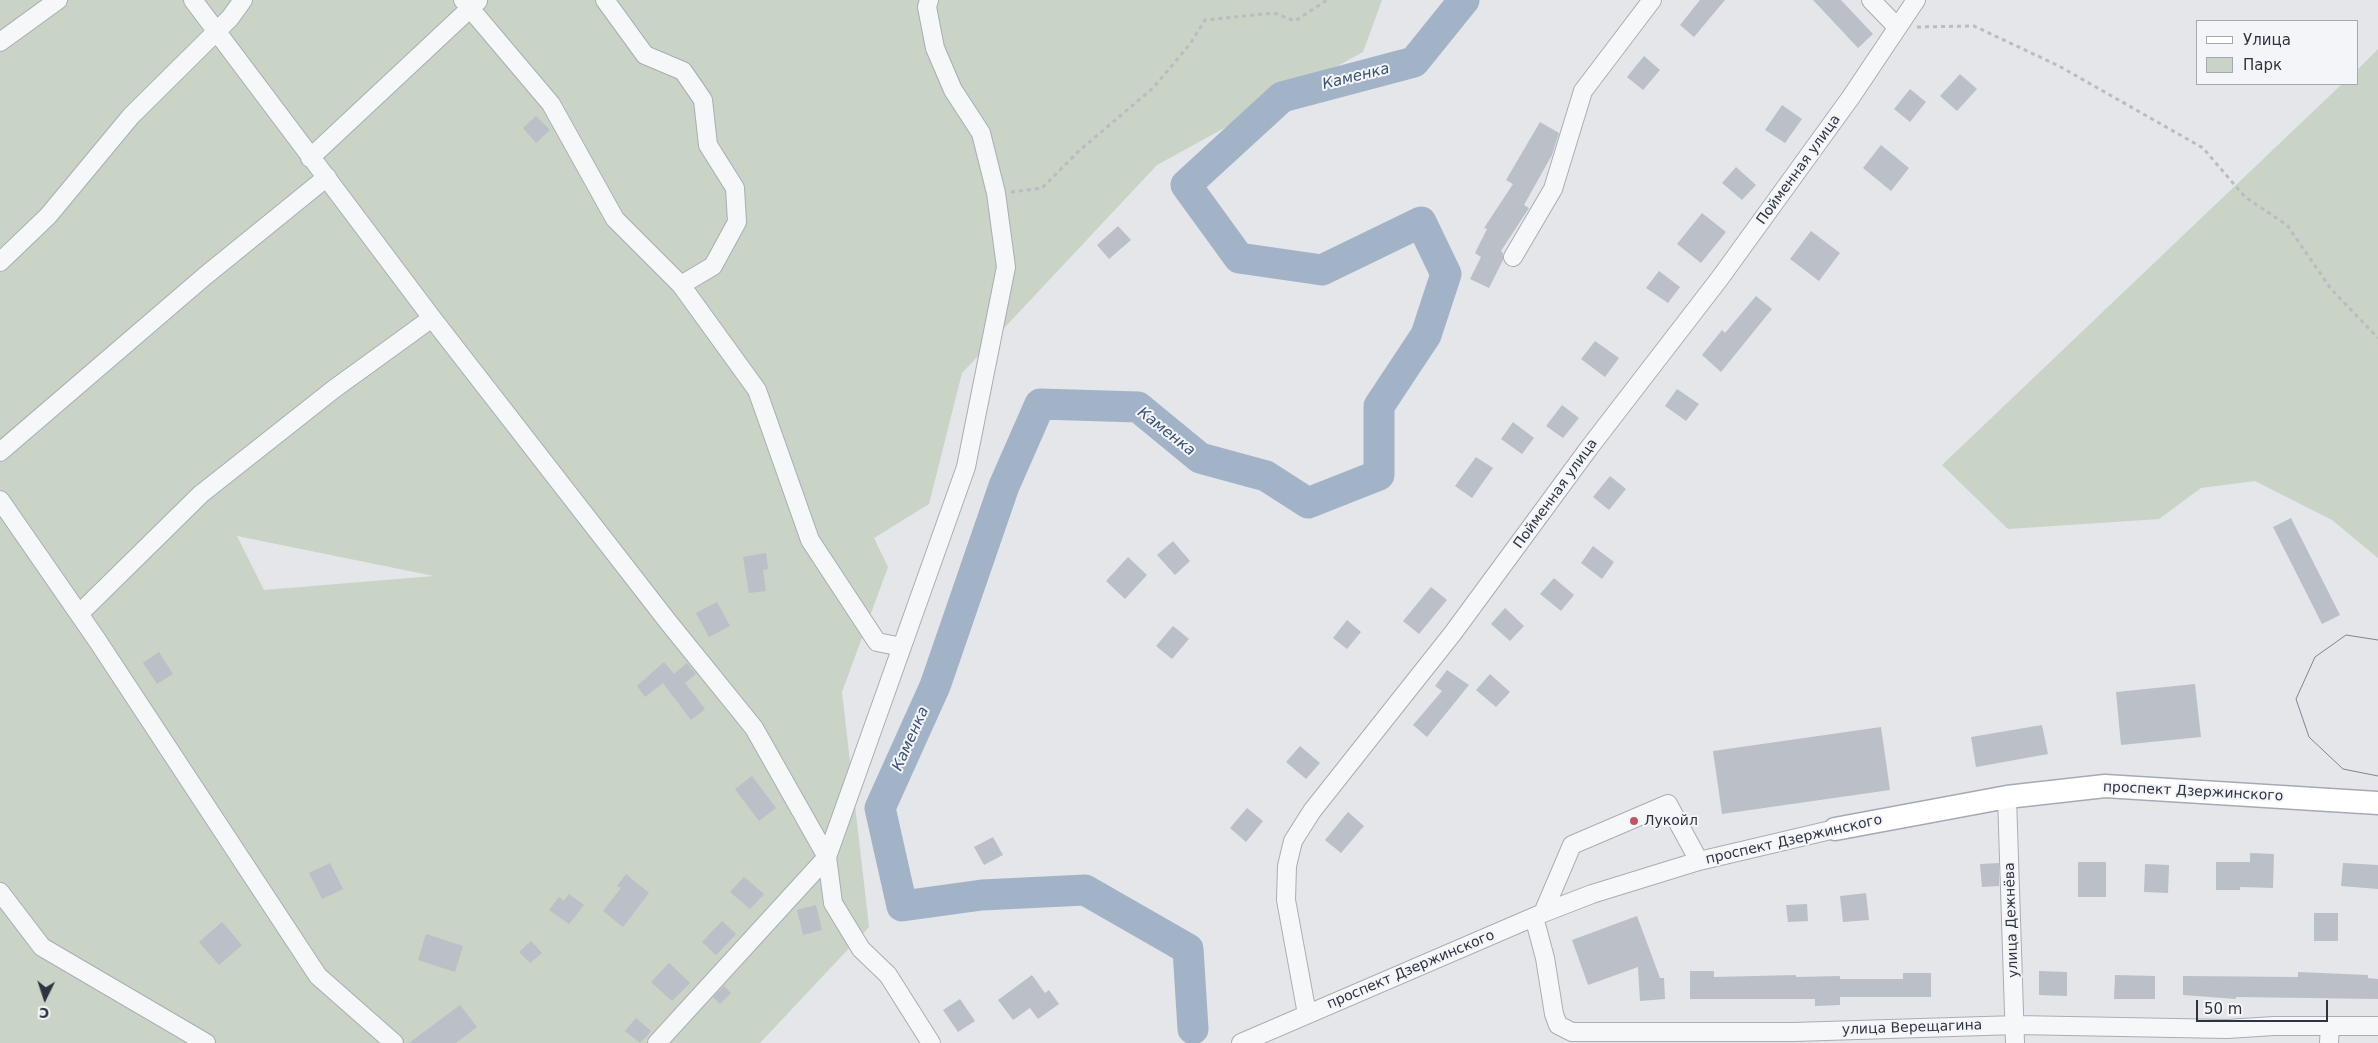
<!DOCTYPE html>
<meta charset="utf-8">
<style>
body{margin:0}
#map{position:relative;width:2378px;height:1043px;overflow:hidden;background:#e4e6ea;font-family:"DejaVu Sans",sans-serif}
canvas{display:block}
.legend{position:absolute;left:2196px;top:20px;width:162px;height:65px;box-sizing:border-box;background:#f3f5f8;border:1px solid #a4a8af;margin:0;padding:6px 9px;list-style:none;font-size:15px;color:#2d3441}
.legend li{display:flex;align-items:center;gap:10px;height:25px}
.legend b{width:25px;border:1px solid #a4a8af}
.north{position:absolute;left:20px;top:973px;width:50px;height:50px;-webkit-text-stroke:4px #f3f5f8;paint-order:stroke;rotate:184deg;font-size:14px;font-weight:700;line-height:20px;text-align:center;color:#2d3441}
.north::after{content:'';display:block;margin:auto;width:18px;height:22px;background:#2d3441;clip-path:polygon(50% 0,100% 100%,50% 72%,0 100%)}
.scale{position:absolute;left:2196px;top:1000px;width:132px;height:22px;box-sizing:border-box;border:2px solid #2d3441;border-top:0;padding-left:6px;font-size:15px;line-height:18px;white-space:nowrap;color:#2d3441;-webkit-text-stroke:4px #f3f5f8;paint-order:stroke}
</style>
<div id="map">
<canvas width="2378" height="1043"></canvas>
<ul class="legend">
<li><b style="height:6px;background:#fff"></b>Улица</li>
<li><b style="height:14px;background:#c9d3c6"></b>Парк</li>
</ul>
<div class="north">С</div>
<div class="scale">50 m</div>
</div>
<script>
const g = document.querySelector('canvas').getContext('2d');
g.lineJoin = 'round';
function fill(path, color) {
  g.fillStyle = color;
  g.fill(path, 'evenodd');
}
function toPath(rows) {
  const path = new Path2D();
  for (const r of rows) {
    path.moveTo(r[0], r[1]);
    for (let i = 2; i < r.length; i += 2) path.lineTo(r[i], r[i + 1]);
  }
  return path;
}
function trace(path, color, width, dash) {
  g.strokeStyle = color;
  g.lineWidth = width;
  g.lineCap = dash ? 'butt' : 'round';
  g.setLineDash(dash || []);
  g.stroke(path);
}
function write(font, color, halo, rows, align = 'center') {
  g.font = font + ' "DejaVu Sans",sans-serif';
  g.lineWidth = 4;
  g.setLineDash([]);
  g.textBaseline = 'middle';
  g.strokeStyle = halo;
  g.fillStyle = color;
  for (const [text, x, y, turn = 0] of rows) {
    g.save();
    g.translate(x, y);
    g.rotate((+turn || 0) * Math.PI / 180);
    g.textAlign = isNaN(turn) ? turn : align;
    if (halo) g.strokeText(text, 0, 0);
    g.fillText(text, 0, 0);
    g.restore();
  }
}
fill(toPath([
 [0,0,1382,0,1363,52,1157,165,962,373,929,504,874,538,888,567,842,692,869,927,760,1043,0,1043],
 [237,536,434,576,264,590],
 [2378,49,2378,558,2332,520,2255,481,2201,488,2159,519,2008,529,1942,465,2342,84,2357,84,2357,70]
]), '#c9d3c6');
trace(toPath([
 [1193,1029,1188,949,1085,890,982,895,902,906,880,808,935,686,1004,486,1040,404,1138,407,1200,458,1266,476,1308,503,1379,475,1379,406,1426,335,1446,274,1421,222,1322,270,1239,258,1186,185,1282,97,1414,62,1464,0]
]), '#a2b3c7', 31);
fill(toPath([
 [1700,0,1725,0,1694,37,1680,25],
 [1813,0,1841,0,1873,34,1858,48],
 [1644,56,1660,70,1643,90,1627,77],
 [1960,74,1977,89,1957,111,1940,96],
 [1910,89,1926,102,1910,122,1894,109],
 [1782,105,1802,119,1785,143,1765,130],
 [536,116,550,130,536,143,523,128],
 [1540,122,1559,133,1552,155,1524,205,1529,208,1501,251,1503,253,1503,260,1489,288,1470,279,1481,257,1475,253,1487,229,1484,228,1513,184,1506,180],
 [1881,145,1909,168,1891,191,1863,168],
 [1736,167,1756,185,1742,200,1722,183],
 [1702,213,1726,232,1701,263,1677,244],
 [1118,226,1131,240,1109,259,1097,245],
 [1811,231,1840,253,1819,281,1790,259],
 [1659,271,1680,287,1668,303,1646,288],
 [1756,296,1772,309,1721,372,1702,355,1722,330,1725,333],
 [1595,341,1619,358,1605,377,1581,359],
 [1677,389,1699,404,1686,421,1665,406],
 [1562,405,1579,418,1563,438,1546,426],
 [1513,422,1534,438,1522,454,1501,439],
 [1476,457,1493,468,1472,498,1455,486],
 [1610,476,1626,489,1609,510,1593,497],
 [2291,518,2340,615,2322,624,2273,527],
 [1173,541,1190,561,1175,575,1157,555],
 [1593,546,1614,562,1602,579,1581,563],
 [766,553,768,569,763,570,766,591,749,593,743,557],
 [1128,557,1147,575,1125,599,1106,581],
 [1554,578,1574,595,1561,611,1540,594],
 [1431,587,1447,600,1419,634,1403,621],
 [717,602,730,626,709,637,696,613],
 [1505,608,1524,626,1510,641,1491,624],
 [1347,620,1361,632,1347,649,1333,638],
 [1173,626,1189,639,1172,659,1156,646],
 [159,652,173,674,157,684,143,663],
 [664,662,674,674,687,663,696,674,685,683,705,709,691,720,663,683,645,697,637,686],
 [1447,670,1469,685,1427,737,1413,725,1442,691,1435,686],
 [1490,674,1510,692,1496,707,1476,690],
 [2195,684,2201,737,2121,745,2116,692],
 [2042,725,2048,754,1976,767,1971,737],
 [1881,727,1890,790,1722,814,1713,751],
 [1300,746,1320,763,1306,779,1286,762],
 [752,776,776,808,759,821,735,789],
 [1247,808,1263,821,1246,842,1230,828],
 [1348,812,1364,826,1341,853,1325,840],
 [993,837,1003,855,984,865,974,847],
 [2250,853,2274,854,2273,888,2240,887,2240,890,2216,890,2216,862,2250,862],
 [2078,862,2106,862,2106,897,2078,897],
 [330,863,343,889,322,899,309,873],
 [1999,863,1999,886,1982,887,1980,864],
 [2343,863,2378,865,2378,889,2341,886],
 [2145,864,2169,865,2168,893,2144,892],
 [626,874,649,893,623,927,603,911,621,888,617,886],
 [744,877,764,894,750,909,730,892],
 [1866,893,1869,920,1843,922,1840,896],
 [569,894,584,905,569,924,549,910,559,897,564,901],
 [1807,904,1808,921,1788,922,1786,905],
 [816,905,822,930,803,935,797,910],
 [2314,913,2338,913,2338,941,2314,941],
 [1637,916,1660,978,1664,978,1665,999,1640,1001,1638,967,1588,985,1572,940],
 [722,921,736,934,716,955,702,942],
 [222,922,242,945,219,965,199,942],
 [426,934,463,946,455,972,418,960],
 [531,941,542,953,530,963,519,952],
 [669,963,690,983,672,1001,651,982],
 [1690,971,1714,971,1714,977,1796,975,1796,977,1840,976,1840,979,1903,979,1903,973,1931,973,1931,997,1840,997,1840,1005,1815,1006,1815,999,1690,999],
 [2039,971,2067,972,2067,996,2039,995],
 [2298,972,2368,975,2368,978,2378,979,2378,999,2236,997,2236,999,2183,995,2183,976,2298,977],
 [1032,975,1045,993,1049,990,1059,1004,1038,1019,1030,1008,1013,1020,998,1000],
 [2115,975,2155,976,2155,999,2114,999],
 [724,986,731,993,720,1004,713,997],
 [960,999,975,1021,958,1032,943,1010],
 [460,1005,477,1027,456,1043,409,1043],
 [636,1018,651,1031,640,1043,625,1031]
]), '#bbbfc7');
const minor = toPath([
 [193,0,432,318,669,623,754,728,827,857,833,903,861,949,888,975,931,1043],
 [463,0,551,104,615,219,681,285,757,390,810,540,877,642,902,647],
 [605,0,645,55,683,71,703,100,708,145,735,188,737,222,713,266,681,285],
 [1871,0,1897,27],
 [0,42,58,0],
 [310,158,478,1],
 [1513,257,1553,189,1583,91,1652,0],
 [0,262,48,216,131,116,230,18,243,0],
 [0,452,205,276,327,177],
 [0,500,97,640,318,976,394,1043],
 [79,614,201,494,334,389,432,318],
 [2007,797,2015,1043],
 [0,892,42,947,206,1043],
 [1543,913,1572,845,1668,804,1699,861],
 [1534,917,1545,958,1554,1014,1558,1025,1572,1032,1794,1032,2016,1025,2227,1029,2274,1026,2378,1026],
 [1307,1014,1286,900,1287,866,1293,841,1312,811,1453,633,1589,448,1720,278,1851,97,1916,0],
 [657,1043,827,857,966,467,1006,267,996,193,981,133,953,90,935,48,927,7,929,0],
 [1241,1043,1543,913,1592,894,1699,861,1835,829],
 [2329,1043,2330,1026]
]);
const major = toPath([
 [1835,829,2007,797,2105,786,2378,803]
]);
trace(minor, '#a9adb4', 20);
trace(major, '#a4aab5', 25);
trace(toPath([
 [1917,27,1974,26,2059,66,2203,148,2245,197,2287,225,2331,289,2378,338],
 [1011,192,1042,188,1080,150,1153,88,1190,44,1205,20,1274,13,1295,21,1327,0]
]), '#babcc2', 3, [4, 4]);
trace(minor, '#f6f7f9', 18);
trace(major, '#fff', 22);
trace(toPath([
 [2378,640,2346,635,2315,657,2296,699,2309,737,2343,769,2378,776]
]), '#7e8593', 1);
for (const [x, y, r, color] of [
 [1634,821,5,"#c35562"]
]) {
  const dot = new Path2D();
  dot.arc(x, y, r, 0, 2 * Math.PI);
  g.fillStyle = color;
  g.fill(dot);
  trace(dot, '#f3f5f8', 2);
}
write('14px', '#2d3441', '#f3f5f8', [
 ["Пойменная улица",1799,170,-54],
 ["Пойменная улица",1556,494,-54],
 ["проспект Дзержинского",2193,792,3],
 ["проспект Дзержинского",1794,840,-13],
 ["улица Дежнёва",2012,920,-92],
 ["проспект Дзержинского",1411,970,-23],
 ["улица Верещагина",1912,1028,-2]
]);
write('14px', '#2d3441', '#f3f5f8', [
 ["Лукойл",1644,821]
], 'left');
write('italic 15px', '#3a5172', '#f3f5f8', [
 ["Каменка",1356,77,-14],
 ["Каменка",1166,432,38],
 ["Каменка",911,739,-66]
]);
</script>
